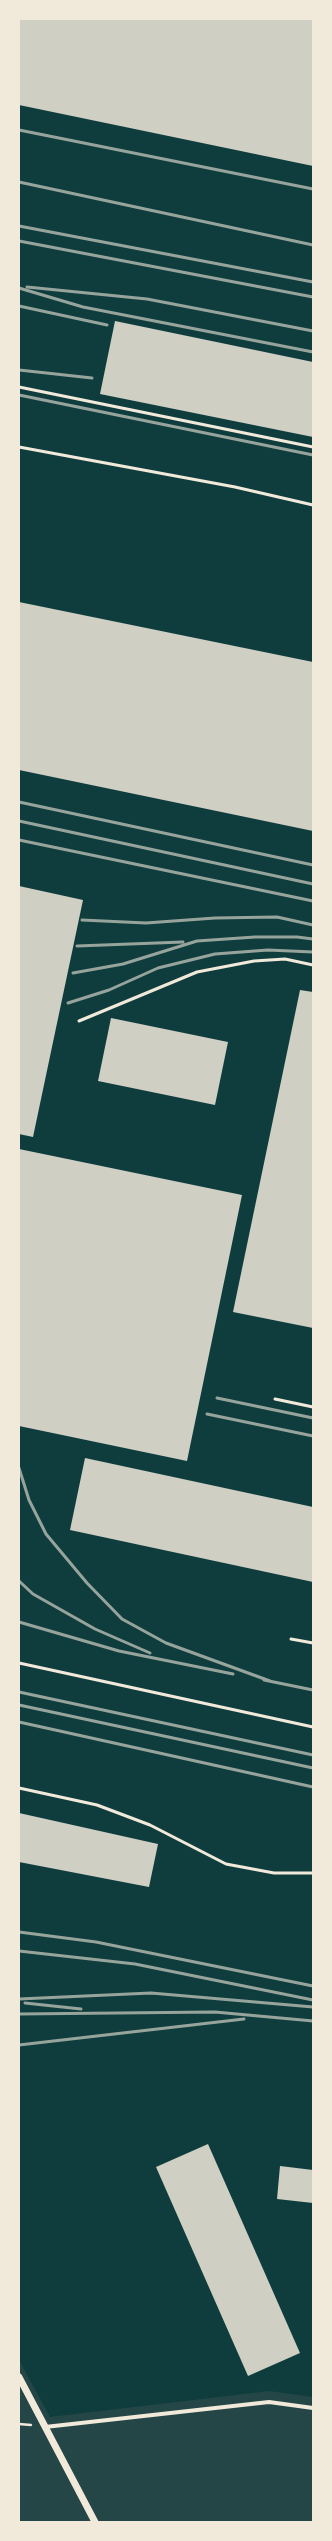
<!DOCTYPE html>
<style>
body{margin:0}
#map{position:relative;width:332px;height:2541px;overflow:hidden;background:#0f3d3e;font-family:"Nunito Sans",sans-serif}
canvas{display:block}
.frame{position:absolute;inset:0;border:20px solid #f1e9da;pointer-events:none}
</style>
<div id="map">
<canvas width="332" height="2541"></canvas>
<div class="frame"></div>
</div>
<script>
const g = document.querySelector('canvas').getContext('2d');
g.lineJoin = 'round';
function fill(path, color) {
  g.fillStyle = color;
  g.fill(path, 'evenodd');
}
function toPath(rows) {
  const path = new Path2D();
  for (const r of rows) {
    path.moveTo(r[0], r[1]);
    for (let i = 2; i < r.length; i += 2) path.lineTo(r[i], r[i + 1]);
  }
  return path;
}
function trace(path, color, width, dash) {
  g.strokeStyle = color;
  g.lineWidth = width;
  g.lineCap = dash ? 'butt' : 'round';
  g.setLineDash(dash || []);
  g.stroke(path);
}
fill(toPath([
 [19,2360,50,2417,269,2391,313,2397,313,2522,19,2522]
]), '#244646');
fill(toPath([
 [19,19,313,19,313,166,19,105],
 [115,321,313,362,313,437,100,394],
 [19,602,313,662,313,831,19,770],
 [19,886,83,900,33,1137,19,1134],
 [300,990,313,992,313,1328,233,1312],
 [111,1018,228,1042,215,1105,98,1081],
 [19,1149,242,1195,187,1461,19,1426],
 [85,1458,313,1507,313,1582,70,1530],
 [19,1813,158,1844,149,1887,19,1862],
 [208,2144,300,2353,248,2376,156,2167],
 [280,2166,313,2170,313,2203,277,2199]
]), '#cfcfc3');
trace(toPath([
 [19,2424,31,2425]
]), '#f1e9da', 2.5);
trace(toPath([
 [19,387,313,447],
 [19,447,235,487,313,505],
 [79,1021,197,972,254,961,285,959,313,965],
 [275,1399,313,1407],
 [291,1639,313,1643],
 [19,1663,313,1727],
 [19,1788,97,1805,150,1825,226,1864,274,1873,313,1873]
]), '#f1e9da', 3);
trace(toPath([
 [45,2427,269,2402,313,2408]
]), '#f1e9da', 4);
trace(toPath([
 [19,2377,95,2522]
]), '#f1e9da', 7);
trace(toPath([
 [19,130,313,189],
 [19,182,313,245],
 [19,226,313,282],
 [19,241,313,297],
 [27,287,147,299,313,331],
 [19,288,83,307,313,352],
 [19,306,107,325],
 [19,370,92,378],
 [19,395,313,455],
 [19,802,313,865],
 [19,821,313,884],
 [19,840,313,901],
 [82,920,146,923,215,918,277,917,313,925],
 [77,946,183,942],
 [73,973,123,964,197,941,255,937,297,937,313,939],
 [68,1003,109,990,158,968,215,954,268,950,313,952],
 [217,1398,313,1418],
 [207,1414,313,1436],
 [19,1468,29,1500,46,1534,87,1583,122,1619,166,1643,270,1681],
 [19,1581,33,1594,95,1629,150,1653],
 [19,1622,119,1651,233,1674],
 [264,1680,313,1690],
 [19,1692,313,1755],
 [19,1705,313,1768],
 [19,1722,313,1787],
 [19,1932,96,1942,313,1986],
 [19,1951,135,1964,313,2000],
 [19,1999,151,1993,313,2007],
 [25,2003,81,2009],
 [19,2014,215,2012,313,2021],
 [19,2045,244,2019]
]), '#97a49c', 3);
</script>
